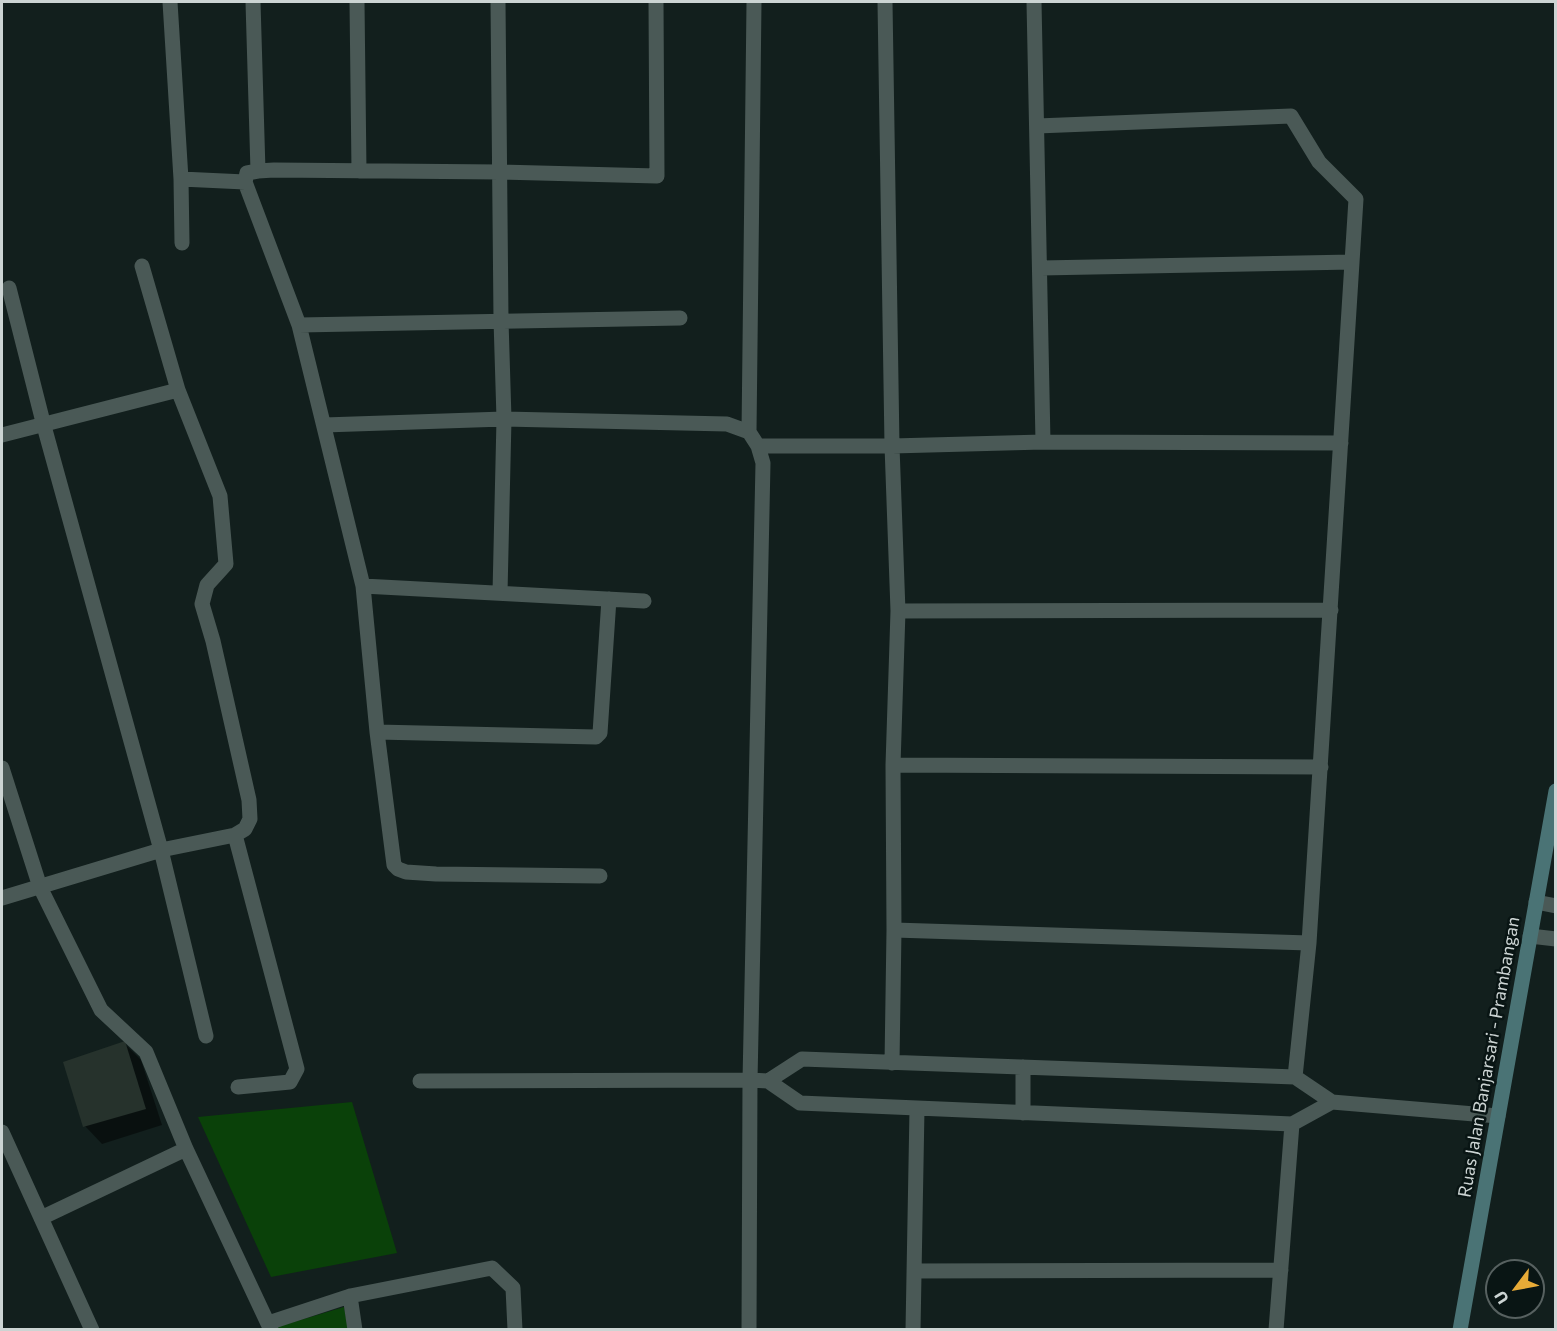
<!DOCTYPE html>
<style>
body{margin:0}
#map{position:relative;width:1557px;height:1331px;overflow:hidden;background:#121f1d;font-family:Commissioner,sans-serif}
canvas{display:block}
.frame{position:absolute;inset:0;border:3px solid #ccd4d3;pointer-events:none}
.north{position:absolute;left:1485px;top:1259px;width:60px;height:60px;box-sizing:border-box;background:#091514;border:2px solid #576160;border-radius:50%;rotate:238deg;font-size:16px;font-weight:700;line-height:24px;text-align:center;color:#ccd4d3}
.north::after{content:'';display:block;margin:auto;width:21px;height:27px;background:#e8ab37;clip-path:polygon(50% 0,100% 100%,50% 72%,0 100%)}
</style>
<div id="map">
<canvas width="1557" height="1331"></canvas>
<div class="frame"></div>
<div class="north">U</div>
</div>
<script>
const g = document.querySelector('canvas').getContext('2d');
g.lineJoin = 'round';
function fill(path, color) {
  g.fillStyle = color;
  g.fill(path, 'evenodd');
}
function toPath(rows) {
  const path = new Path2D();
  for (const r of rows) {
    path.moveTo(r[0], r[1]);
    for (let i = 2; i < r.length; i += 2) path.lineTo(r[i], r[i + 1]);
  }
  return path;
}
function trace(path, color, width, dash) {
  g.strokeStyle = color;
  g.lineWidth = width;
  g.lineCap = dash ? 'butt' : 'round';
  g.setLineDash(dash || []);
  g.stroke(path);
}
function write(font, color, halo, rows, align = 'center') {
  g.font = font + ' Commissioner,sans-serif';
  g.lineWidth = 5;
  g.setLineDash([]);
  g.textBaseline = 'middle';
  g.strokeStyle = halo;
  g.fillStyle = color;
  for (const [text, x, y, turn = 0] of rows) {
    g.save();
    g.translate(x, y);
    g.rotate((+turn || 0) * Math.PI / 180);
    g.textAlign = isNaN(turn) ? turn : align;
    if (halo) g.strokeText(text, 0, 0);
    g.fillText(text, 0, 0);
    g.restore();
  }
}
fill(toPath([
 [352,1102,397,1253,271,1277,198,1117],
 [344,1307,348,1329,278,1330,277,1327]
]), '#0a4109');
fill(toPath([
 [124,1043,141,1060,162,1125,102,1144,85,1126]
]), '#0007');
fill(toPath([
 [125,1041,146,1109,83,1127,63,1062]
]), '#26322c');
trace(toPath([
 [170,2,181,179,182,243],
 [253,2,258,171],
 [357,2,359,171],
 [498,2,501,320,504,419,500,593],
 [885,2,892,446,898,611,893,765,894,930,892,1063],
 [1034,2,1043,442],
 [1037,126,1291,116,1319,162,1356,199,1309,943,1295,1077],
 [181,179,245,182],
 [142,266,178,390],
 [1041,268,1352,262],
 [9,288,44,426,161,850,206,1036],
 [299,325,680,318],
 [324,425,504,419,727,424,749,432,758,446,763,463,750,1080,749,1330],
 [749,432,754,2],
 [2,435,178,390,220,496,226,564,207,585,202,604,213,641,249,800,250,819,245,829,235,835,161,850,2,898],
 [758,446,892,446,1043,442,1341,443],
 [363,586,299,325,248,190,245,182,247,173,258,171,274,170,500,172,657,176,656,2],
 [898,611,1331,610],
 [377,732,596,737,600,733,609,599],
 [893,765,1321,767],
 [2,768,40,887,101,1010,146,1052,186,1149,271,1330],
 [235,835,297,1069,290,1082,238,1087],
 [600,876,436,874,406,872,398,869,394,865,377,732,363,586,644,601],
 [1536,902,1556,906],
 [894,930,1309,943],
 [1530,936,1556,939],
 [1023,1067,1023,1113],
 [420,1081,750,1080,768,1081,800,1103,1292,1124,1332,1102],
 [768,1081,802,1059,1295,1077,1332,1102,1498,1116],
 [2,1132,92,1330],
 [41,1218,186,1149],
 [914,1271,1281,1270],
 [350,1296,355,1330],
 [268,1323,350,1296,492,1268,513,1288,515,1330],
 [913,1330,917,1109],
 [1276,1330,1292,1124]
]), '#4a5956', 15);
trace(toPath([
 [1460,1330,1556,791]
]), '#4a7375', 15);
write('18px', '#ccd4d3', '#091514', [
 ["Ruas Jalan Banjarsari - Prambangan",1489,1057,-80]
]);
</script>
